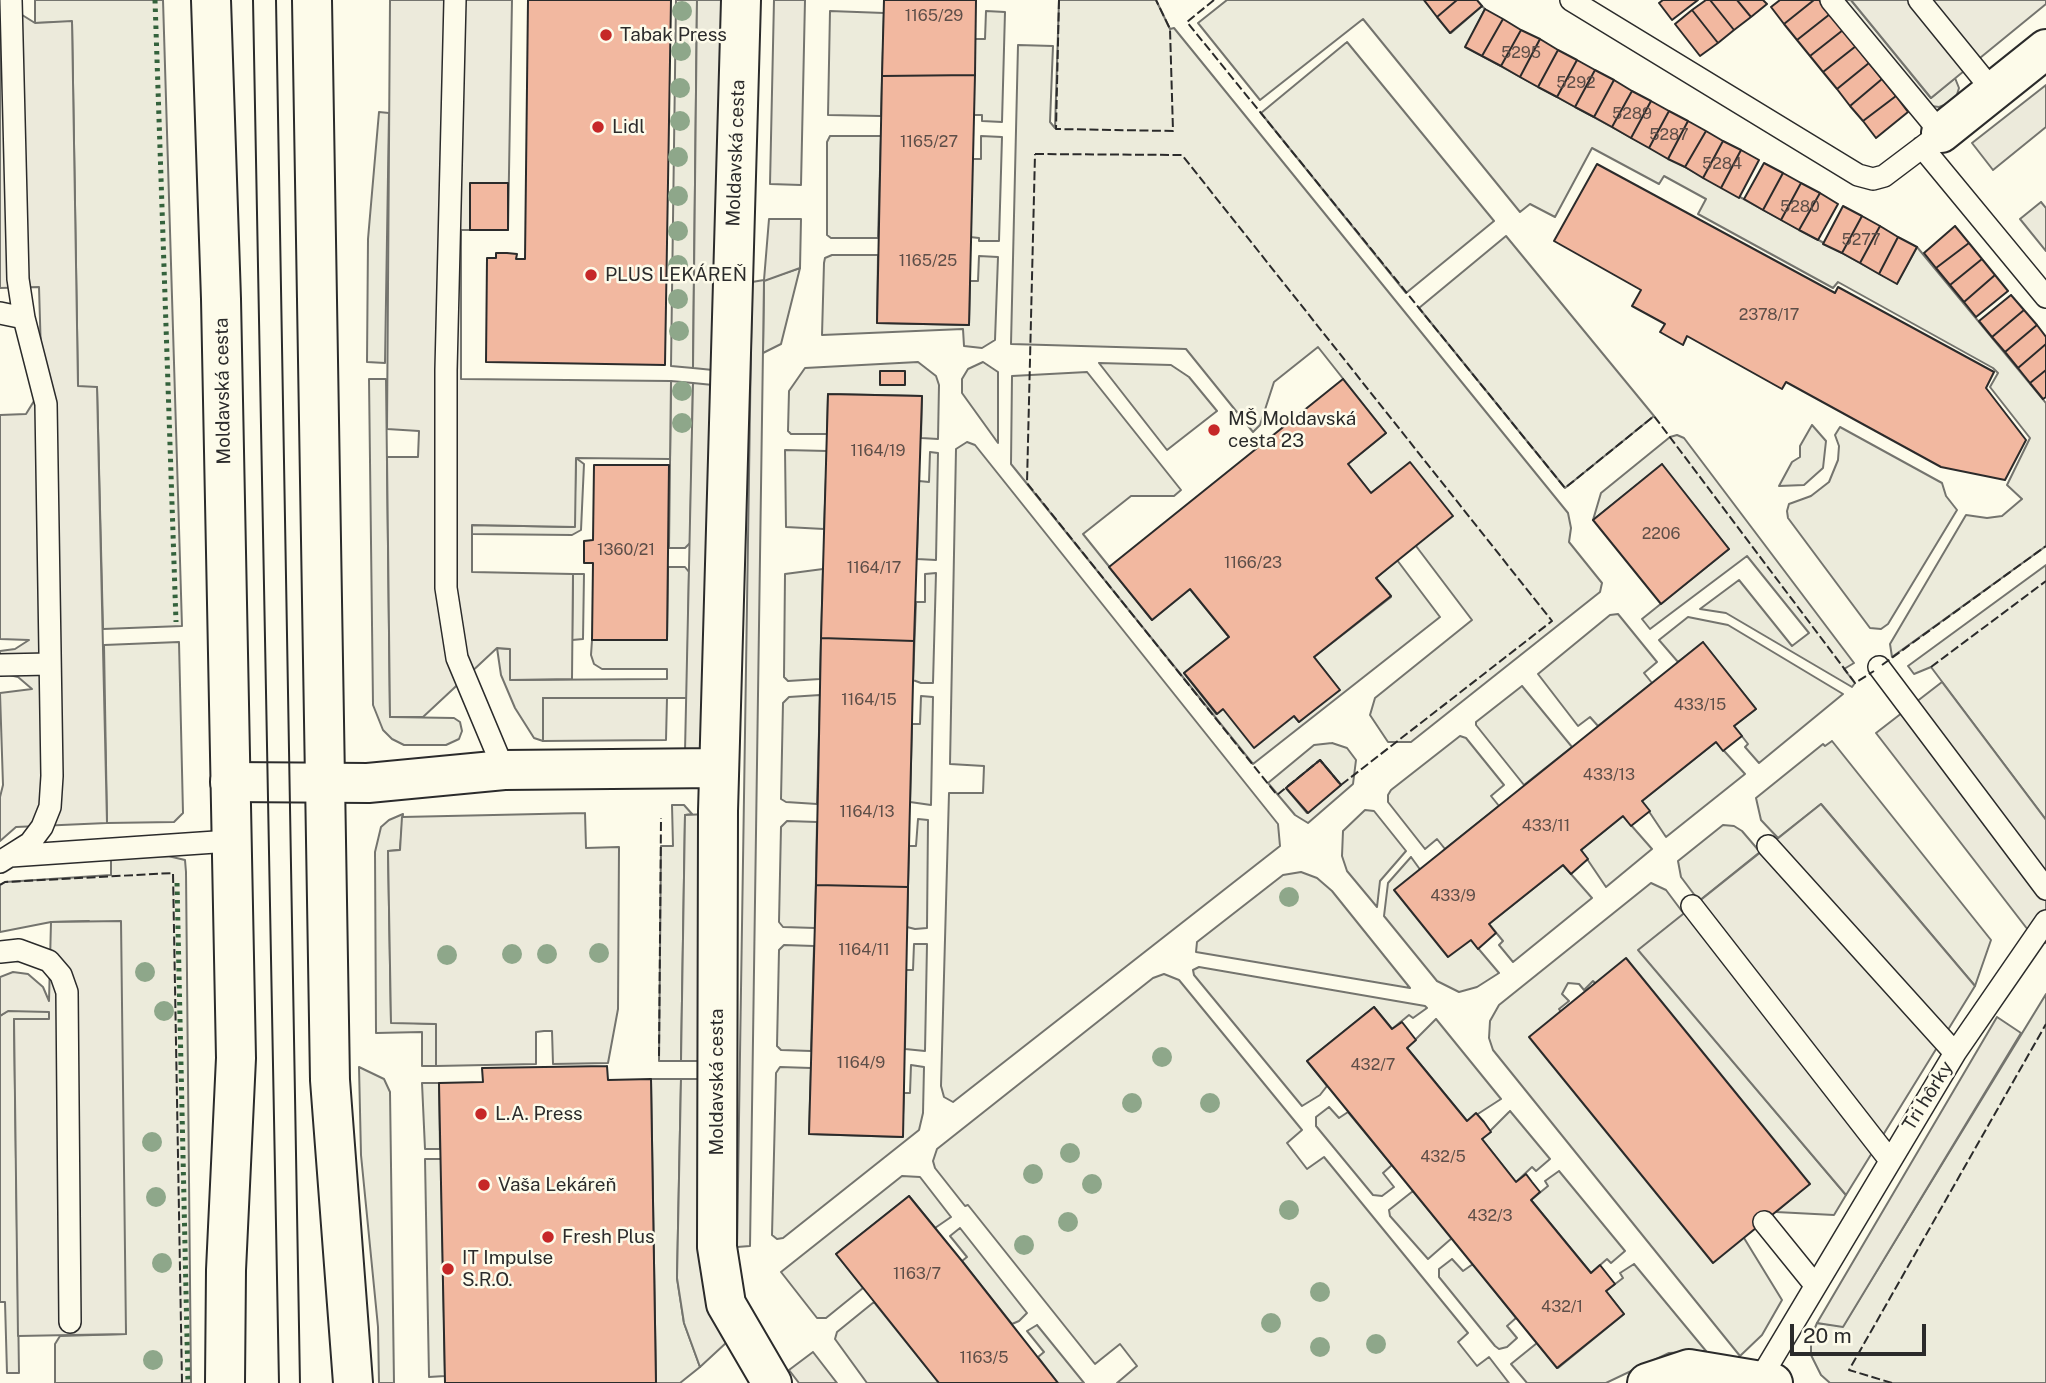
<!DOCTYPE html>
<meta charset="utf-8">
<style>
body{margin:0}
#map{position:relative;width:2046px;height:1383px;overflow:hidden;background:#fdfbea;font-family:"Public Sans",sans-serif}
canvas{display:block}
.scale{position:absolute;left:1790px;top:1324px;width:136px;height:32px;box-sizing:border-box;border:4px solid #2b2b2b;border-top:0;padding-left:9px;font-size:21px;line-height:24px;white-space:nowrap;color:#2b2b2b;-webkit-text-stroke:5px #fdfbea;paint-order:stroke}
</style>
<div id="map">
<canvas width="2046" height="1383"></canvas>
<div class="scale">20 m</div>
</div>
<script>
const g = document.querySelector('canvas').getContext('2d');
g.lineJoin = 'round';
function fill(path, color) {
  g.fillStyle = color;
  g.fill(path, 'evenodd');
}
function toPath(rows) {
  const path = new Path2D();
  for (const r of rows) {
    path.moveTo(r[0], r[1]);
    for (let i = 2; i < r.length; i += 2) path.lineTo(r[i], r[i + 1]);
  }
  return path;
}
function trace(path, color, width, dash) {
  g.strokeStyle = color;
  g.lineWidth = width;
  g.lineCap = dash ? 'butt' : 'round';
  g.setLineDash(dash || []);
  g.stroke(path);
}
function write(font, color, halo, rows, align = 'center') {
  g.font = font + ' "Public Sans",sans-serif';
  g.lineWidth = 5;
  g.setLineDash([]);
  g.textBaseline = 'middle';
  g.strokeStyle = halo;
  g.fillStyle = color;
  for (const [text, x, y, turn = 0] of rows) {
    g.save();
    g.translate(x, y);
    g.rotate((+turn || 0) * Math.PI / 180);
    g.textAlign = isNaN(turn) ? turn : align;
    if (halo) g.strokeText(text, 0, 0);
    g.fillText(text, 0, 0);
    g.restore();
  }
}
const green = toPath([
 [35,0,163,0,182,626,103,629,97,387,78,387,72,22,35,23,35,0],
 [676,0,697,0,693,368,671,366,676,0],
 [1059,0,1156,0,1170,29,1174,28,1568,513,1571,528,1569,542,1602,583,1600,592,1411,742,1388,742,1370,715,1375,698,1472,620,1416,546,1410,463,1371,493,1348,464,1386,433,1318,347,1274,382,1260,425,1253,432,1186,349,1011,344,1018,45,1053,46,1050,122,1055,128,1059,0],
 [1227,0,1424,0,1451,33,1482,6,1485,9,1466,47,1897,283,1917,247,2046,403,2046,546,1892,657,1890,644,1966,515,1987,518,2002,516,2022,499,2007,485,2030,438,1990,387,1998,373,1993,368,1838,282,1833,288,1698,214,1706,199,1664,176,1659,184,1592,148,1555,217,1530,204,1520,212,1363,19,1260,100,1198,23,1227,0],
 [1845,0,1851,0,1931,98,1955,78,1959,88,1955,101,1939,107,1931,106,1924,100,1845,0],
 [830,11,884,13,881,116,828,115,830,11],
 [986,11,1005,12,1002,122,982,121,982,115,973,115,975,39,985,39,986,11],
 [1347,42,1494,221,1406,293,1261,113,1347,42],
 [379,112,389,113,385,363,367,362,368,239,379,112],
 [830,136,881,136,878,238,831,238,827,235,827,142,830,136],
 [981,136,1002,137,999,241,979,241,979,238,970,237,972,159,981,159,981,136],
 [1506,236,1654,416,1565,488,1419,308,1506,236],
 [832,255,878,255,877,323,969,325,970,281,978,281,979,256,998,257,995,340,982,348,964,346,963,329,822,335,824,263,825,258,832,255],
 [800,268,781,344,763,353,764,280,800,268],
 [918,362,936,376,939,385,938,439,921,438,922,396,828,394,827,434,791,434,788,431,789,391,805,368,918,362],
 [983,362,998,372,998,443,962,393,962,379,968,369,983,362],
 [1099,363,1171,365,1189,377,1217,411,1167,450,1099,363],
 [1087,372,1181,490,1174,496,1131,496,1083,534,1152,620,1190,589,1229,637,1184,673,1216,714,1223,709,1294,716,1299,722,1339,689,1314,657,1391,597,1376,578,1397,560,1440,617,1253,764,1011,464,1012,376,1087,372],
 [369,379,386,379,390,717,454,718,460,722,462,731,459,739,446,745,404,745,392,739,383,730,373,705,369,379],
 [671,381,693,383,690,543,685,548,669,548,671,381],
 [1812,425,1826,441,1823,468,1804,485,1779,486,1792,462,1800,457,1800,446,1812,425],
 [1840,427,1942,483,1946,496,1957,510,1888,624,1881,629,1870,628,1788,518,1787,511,1789,504,1811,496,1829,482,1838,460,1839,446,1835,435,1840,427],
 [1677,435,1684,438,1854,663,1844,669,1855,683,1852,687,1726,613,1700,609,1739,580,1792,646,1809,633,1747,556,1650,629,1642,619,1729,549,1662,465,1593,520,1601,493,1670,437,1677,435],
 [967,442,975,445,1278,824,1280,846,953,1102,944,1097,941,1086,949,793,983,793,984,766,950,764,956,449,967,442],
 [785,450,827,451,824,529,786,527,785,450],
 [930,452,938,453,936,560,917,559,919,481,929,482,930,452],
 [576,458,584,464,581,530,572,535,472,534,472,525,574,527,576,458],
 [2046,565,2046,820,1931,667,1914,674,1908,666,2046,565],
 [668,567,685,567,689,572,687,698,543,698,543,741,534,738,515,708,501,675,497,648,510,649,511,680,667,679,667,669,602,669,594,664,591,655,592,640,667,640,668,567],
 [823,569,820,679,788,681,784,677,785,574,823,569],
 [936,573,933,683,921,683,913,680,916,602,925,602,925,574,936,573],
 [573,574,584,574,583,639,572,640,573,574],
 [1618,614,1657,662,1644,673,1652,683,1598,726,1590,717,1578,726,1538,674,1610,615,1618,614],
 [1688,617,1728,625,1843,694,1759,763,1745,747,1748,744,1734,726,1756,709,1703,643,1678,662,1659,640,1688,617],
 [179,642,183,813,174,822,107,823,104,645,179,642],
 [1522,686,1572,747,1524,785,1476,725,1476,722,1522,686],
 [820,695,817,804,786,802,781,799,783,703,789,697,820,695],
 [921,696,933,697,931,805,910,802,912,724,920,724,921,696],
 [1460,736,1466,738,1504,785,1491,796,1499,806,1445,849,1437,839,1425,849,1388,802,1388,795,1391,790,1460,736],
 [1832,741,1991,940,1975,986,1821,804,1778,838,1761,820,1756,798,1823,744,1825,746,1832,741],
 [1716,742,1745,774,1666,837,1642,801,1716,742],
 [1332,743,1347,748,1356,760,1353,784,1308,823,1295,815,1268,783,1314,745,1332,743],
 [1320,760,1341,785,1307,813,1286,788,1320,760],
 [672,805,684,805,692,814,685,815,681,1061,659,1061,661,846,673,846,672,805],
 [1365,810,1374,811,1406,851,1380,881,1377,907,1347,871,1342,856,1343,831,1365,810],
 [403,814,400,850,388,851,391,1022,436,1024,436,1066,422,1066,422,1032,376,1033,375,852,381,827,389,820,403,814],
 [1623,816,1652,849,1606,887,1581,850,1623,816],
 [918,819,928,820,927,928,915,929,907,927,909,846,916,846,918,819],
 [787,821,817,822,815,928,783,927,779,922,781,827,787,821],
 [1723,825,1734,826,1742,831,1760,852,1699,901,1681,877,1678,861,1723,825],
 [168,856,185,860,186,872,191,1383,55,1383,55,1344,60,1336,126,1334,89,921,51,922,0,932,0,885,5,882,111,875,111,858,168,856],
 [1411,857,1471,940,1499,973,1477,987,1459,992,1437,981,1384,916,1388,883,1411,857],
 [1563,865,1592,898,1513,962,1499,945,1503,941,1489,924,1563,865],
 [1301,872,1317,878,1332,891,1410,988,1196,952,1197,942,1283,875,1301,872],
 [1651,883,1666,890,1684,914,1639,950,1846,1195,1834,1215,1776,1212,1809,1184,1595,983,1593,981,1584,990,1579,984,1568,983,1562,994,1569,1001,1559,1009,1561,1012,1744,1238,1782,1300,1762,1335,1740,1356,1493,1050,1489,1038,1490,1021,1499,1005,1651,883],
 [914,944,927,944,925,1051,905,1049,906,970,913,970,914,944],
 [784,945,814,946,811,1051,781,1050,777,1046,779,950,784,945],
 [1199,967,1425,1006,1427,1008,1413,1018,1409,1015,1392,1029,1374,1007,1307,1061,1327,1086,1320,1095,1302,1106,1194,975,1193,970,1199,967],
 [1164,974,1179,980,1302,1130,1287,1143,1307,1169,1324,1157,1468,1333,1458,1342,1477,1366,1489,1357,1509,1383,1117,1383,1137,1366,1120,1344,1095,1364,968,1205,965,1206,935,1168,933,1161,937,1149,1153,978,1164,974],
 [2046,994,2046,1383,1830,1383,1821,1375,1811,1355,1811,1337,1817,1323,1843,1326,2046,994],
 [8,1011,49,1011,49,1019,14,1019,19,1373,7,1373,5,1302,0,1302,0,1016,8,1011],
 [1436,1019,1501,1099,1467,1121,1407,1048,1436,1019],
 [911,1065,924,1067,923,1113,919,1130,783,1238,777,1239,772,1235,776,1073,780,1067,811,1068,809,1134,902,1137,904,1093,910,1093,911,1065],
 [359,1067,384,1079,390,1092,394,1383,379,1383,378,1327,361,1155,359,1067],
 [651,1079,681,1079,677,1278,684,1323,700,1367,680,1383,656,1383,651,1079],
 [422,1083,439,1083,440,1149,425,1149,422,1083],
 [1329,1107,1339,1118,1348,1112,1392,1165,1383,1173,1394,1187,1382,1196,1373,1195,1316,1126,1316,1117,1329,1107],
 [1510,1111,1550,1159,1536,1171,1532,1167,1516,1182,1482,1139,1510,1111],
 [425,1159,441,1159,445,1376,429,1377,425,1159],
 [1559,1171,1625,1251,1611,1263,1607,1259,1591,1273,1531,1200,1548,1186,1545,1181,1559,1171],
 [902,1176,920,1177,951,1217,935,1228,909,1196,836,1254,863,1288,826,1318,817,1318,781,1272,902,1176],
 [1413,1191,1452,1238,1428,1259,1390,1216,1389,1210,1413,1191],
 [960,1228,1027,1313,1019,1321,1012,1324,962,1261,967,1257,950,1236,960,1228],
 [1452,1259,1463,1271,1473,1264,1516,1318,1507,1326,1517,1338,1507,1347,1499,1349,1495,1346,1439,1277,1439,1269,1452,1259],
 [1634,1264,1706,1351,1669,1353,1606,1383,1527,1383,1511,1364,1537,1343,1558,1368,1624,1314,1606,1291,1623,1278,1620,1273,1634,1264],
 [874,1302,939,1383,867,1383,835,1339,837,1332,874,1302],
 [1037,1325,1084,1383,1058,1383,1038,1357,1044,1352,1027,1331,1037,1325]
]);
fill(green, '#ecebdb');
trace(green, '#74746e', 2);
const parking = toPath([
 [390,0,512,0,508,230,461,230,461,379,671,381,670,459,576,458,575,527,472,525,472,572,573,574,572,679,510,680,510,649,497,648,423,717,390,717,387,457,418,457,419,431,387,429,390,0],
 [697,0,727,0,723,371,693,368,697,0],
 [774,0,805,0,801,185,770,184,774,0],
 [1851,0,2046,0,2046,4,1931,98,1851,0],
 [11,8,35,23,72,21,78,386,97,387,107,823,16,827,0,841,0,797,3,785,0,693,32,689,18,677,0,673,0,651,15,649,29,640,0,639,0,415,26,414,42,388,39,287,0,288,0,9,11,8],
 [2046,85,2046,127,1993,170,1972,143,2046,85],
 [2041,202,2046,208,2046,251,2020,219,2041,202],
 [769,219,801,219,800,268,764,281,750,1246,737,1247,752,282,764,280,769,219],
 [693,383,723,386,717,751,685,751,693,383],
 [1942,682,2046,820,2046,943,2035,939,1876,733,1942,682],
 [543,698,667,698,666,740,543,741,543,698],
 [1821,804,1975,986,1846,1195,1638,950,1821,804],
 [585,813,586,848,619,847,618,1009,608,1063,553,1064,552,1031,544,1031,536,1032,536,1064,436,1066,436,1024,391,1023,388,851,400,850,402,817,585,813],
 [708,814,704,1061,681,1061,685,815,708,814],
 [121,921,126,1334,18,1336,14,1019,49,1019,49,1012,8,1011,0,1016,0,977,13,972,28,974,43,987,49,1001,51,922,121,921],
 [1997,1017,2021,1033,1843,1327,1817,1323,1997,1017],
 [681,1079,704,1079,727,1342,700,1367,684,1323,677,1278,681,1079],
 [813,1352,837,1383,799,1383,789,1370,813,1352]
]);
fill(parking, '#eceadb');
trace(parking, '#74746e', 2);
const building = toPath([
 [528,0,671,0,665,365,486,362,487,258,496,258,496,253,507,253,517,254,516,259,525,259,528,0],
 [884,0,976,0,975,75,882,76,884,0],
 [1424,0,1457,0,1437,17,1424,0],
 [1457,0,1477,0,1482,6,1450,33,1437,17,1457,0],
 [1663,0,1698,0,1672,20,1659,3,1663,0],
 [1706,0,1710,0,1734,30,1718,43,1692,10,1706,0],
 [1710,0,1737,0,1751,17,1734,30,1710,0],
 [1737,0,1763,0,1767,4,1751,17,1737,0],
 [1780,0,1814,0,1784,24,1771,7,1780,0],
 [1814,0,1819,0,1830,14,1797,40,1784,24,1814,0],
 [1485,9,1503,19,1482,56,1465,47,1485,9],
 [1692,10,1718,43,1700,56,1675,24,1692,10],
 [1830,14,1843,30,1810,56,1797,40,1830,14],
 [1503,19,1521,30,1501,66,1482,56,1503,19],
 [1521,30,1540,39,1520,77,1501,66,1521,30],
 [1843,30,1856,46,1823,72,1810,56,1843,30],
 [1540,39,1558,50,1538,87,1520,77,1540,39],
 [1856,46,1869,63,1837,89,1823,72,1856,46],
 [1558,50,1577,60,1557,97,1538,87,1558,50],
 [1577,60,1595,70,1575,107,1557,97,1577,60],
 [1869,63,1882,79,1850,106,1837,89,1869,63],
 [1595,70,1614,80,1594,117,1575,107,1595,70],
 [975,75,969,325,877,323,882,76,975,75],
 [1882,79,1896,96,1863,121,1850,106,1882,79],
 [1614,80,1632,91,1612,127,1594,117,1614,80],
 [1632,91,1651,101,1631,138,1612,127,1632,91],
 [1896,96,1908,112,1876,138,1863,121,1896,96],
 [1651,101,1669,111,1649,148,1631,138,1651,101],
 [1669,111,1688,121,1668,159,1649,148,1669,111],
 [1688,121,1706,131,1685,167,1668,159,1688,121],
 [1706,131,1723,141,1703,178,1685,167,1706,131],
 [1723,141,1741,150,1721,188,1703,178,1723,141],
 [1741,150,1759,160,1739,198,1721,188,1741,150],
 [1764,163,1783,173,1763,210,1744,199,1764,163],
 [1597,164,1835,293,1838,287,1994,372,1986,388,2026,440,2005,480,1941,467,1786,382,1782,389,1687,336,1683,345,1660,332,1665,324,1632,306,1641,290,1554,241,1597,164],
 [1783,173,1801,183,1781,220,1763,210,1783,173],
 [470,183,508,183,508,230,470,230,470,183],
 [1801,183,1820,193,1799,230,1781,220,1801,183],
 [1820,193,1838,204,1818,240,1799,230,1820,193],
 [1843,206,1862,216,1842,253,1823,244,1843,206],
 [1862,216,1880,226,1860,263,1842,253,1862,216],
 [1880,226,1898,237,1879,274,1860,263,1880,226],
 [1955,226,1969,243,1936,268,1924,253,1955,226],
 [1898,237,1917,247,1897,284,1879,274,1898,237],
 [1969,243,1982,259,1950,285,1936,268,1969,243],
 [1982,259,1995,275,1964,302,1950,285,1982,259],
 [1995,275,2008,291,1976,317,1964,302,1995,275],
 [2011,295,2024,310,1992,337,1979,321,2011,295],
 [2024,310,2037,325,2005,352,1992,337,2024,310],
 [2037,325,2046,337,2046,344,2018,368,2005,352,2037,325],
 [2046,344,2046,370,2030,383,2018,368,2046,344],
 [2046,370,2046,397,2043,399,2030,383,2046,370],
 [880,371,905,371,905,385,880,385,880,371],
 [1343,379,1386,433,1348,464,1371,493,1410,462,1453,516,1376,578,1391,596,1314,657,1340,690,1299,722,1294,716,1254,748,1223,709,1217,714,1184,673,1229,637,1190,589,1152,620,1109,567,1343,379],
 [828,394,922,396,914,641,821,638,828,394],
 [1662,464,1729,549,1661,604,1593,520,1662,464],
 [594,465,669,465,667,640,592,640,593,563,584,563,584,541,593,540,594,465],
 [821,638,914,641,908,887,816,885,821,638],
 [1703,642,1756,709,1734,726,1742,736,1723,751,1716,742,1642,801,1650,811,1631,826,1623,816,1581,850,1588,859,1571,874,1563,865,1489,924,1496,933,1478,949,1471,940,1448,957,1394,890,1703,642],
 [1320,760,1341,785,1308,813,1286,788,1320,760],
 [816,885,908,887,903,1137,809,1134,816,885],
 [1626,958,1810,1184,1713,1263,1529,1037,1626,958],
 [1374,1007,1392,1029,1402,1022,1416,1040,1407,1048,1467,1121,1476,1113,1484,1122,1491,1132,1482,1139,1516,1182,1526,1174,1532,1182,1540,1192,1531,1200,1591,1273,1600,1265,1615,1284,1606,1291,1624,1314,1557,1368,1307,1061,1374,1007],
 [607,1066,608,1080,651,1079,656,1383,445,1383,439,1083,483,1082,482,1068,607,1066],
 [909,1196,962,1261,1058,1383,939,1383,836,1254,909,1196]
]);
fill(building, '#f2b8a0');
trace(building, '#2b2b2b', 2);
const lane = toPath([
 [455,0,446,370,446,588,457,658,504,770],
 [1571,0,1858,175,1873,179,1884,176,1941,133,1831,0],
 [1919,0,1993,91],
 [1922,147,2046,297],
 [0,313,24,318,18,279,11,0],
 [0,665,50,664],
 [1879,667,2046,889],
 [11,856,230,841],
 [0,862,30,843,42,827,50,807,52,776,46,404,24,318],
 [1692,906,1889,1159],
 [0,952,19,950,49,961,61,975,67,992,70,1322],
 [1955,1053,2046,921],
 [1764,1222,1815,1285],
 [1760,1379,1955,1053,1768,846]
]);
const street = toPath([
 [741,0,718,811,717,1247,726,1304,772,1383],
 [1941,133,2046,49],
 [230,782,368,783,504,770,719,768],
 [1647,1383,1689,1369,1773,1383]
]);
const secondary = toPath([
 [211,0,221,299,236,1058,226,1270,225,1383],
 [312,0,330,1080,353,1383]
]);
trace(lane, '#2b2b2b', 24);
trace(street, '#2b2b2b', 42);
trace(secondary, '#2b2b2b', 42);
trace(lane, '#fdfbea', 21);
trace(street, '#fdfbea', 38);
trace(secondary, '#fdfbea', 38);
trace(toPath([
 [253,0,279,1383],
 [276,0,300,1383]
]), '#2b2b2b', 2);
trace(toPath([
 [155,0,176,622],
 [177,883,188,1383]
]), '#34623c', 5, [3.5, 5]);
trace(toPath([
 [1059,0,1056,129,1173,131,1170,29,1156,0],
 [1214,0,1187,22,1565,488,1654,416,1855,683,1874,671],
 [1035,154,1182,155,1552,621,1341,785,1320,760,1277,795,1027,483,1035,154],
 [1882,665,2046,546],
 [1931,667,2046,581],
 [0,885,5,882,173,873,182,1383],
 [659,1056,661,818],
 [1892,1383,1849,1370,2046,1024]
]), '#2b2b2b', 2, [9, 3.5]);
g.fillStyle = '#8ea78a';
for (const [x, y] of [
 [682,11],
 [681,51],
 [680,88],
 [680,121],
 [678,157],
 [678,196],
 [678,231],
 [678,265],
 [678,299],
 [679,331],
 [682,391],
 [682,423],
 [1289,897],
 [599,953],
 [512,954],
 [547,954],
 [447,955],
 [145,972],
 [164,1011],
 [1162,1057],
 [1132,1103],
 [1210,1103],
 [152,1142],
 [1070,1153],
 [1033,1174],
 [1092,1184],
 [156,1197],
 [1289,1210],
 [1068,1222],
 [1024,1245],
 [162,1263],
 [1320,1292],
 [1271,1323],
 [1376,1344],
 [1320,1347],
 [153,1360]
]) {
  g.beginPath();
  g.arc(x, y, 10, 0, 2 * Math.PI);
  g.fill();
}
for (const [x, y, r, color] of [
 [606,35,7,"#c62828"],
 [598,127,7,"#c62828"],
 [591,275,7,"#c62828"],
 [1214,430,7,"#c62828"],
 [481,1114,7,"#c62828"],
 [484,1185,7,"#c62828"],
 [548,1237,7,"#c62828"],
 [448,1269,7,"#c62828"]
]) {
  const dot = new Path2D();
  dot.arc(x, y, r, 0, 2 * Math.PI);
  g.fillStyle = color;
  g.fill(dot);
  trace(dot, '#fdfbea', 2.5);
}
write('16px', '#5d4e48', null, [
 ["1165/29",934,16],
 ["5295",1521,53],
 ["5292",1576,83],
 ["5289",1632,114],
 ["5287",1669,135],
 ["1165/27",929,142],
 ["5284",1722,164],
 ["5280",1800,207],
 ["5277",1861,240],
 ["1165/25",928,261],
 ["2378/17",1769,315],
 ["1164/19",878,451],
 ["2206",1661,534],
 ["1360/21",626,550],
 ["1166/23",1253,563],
 ["1164/17",874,568],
 ["1164/15",869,700],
 ["433/15",1700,705],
 ["433/13",1609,775],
 ["1164/13",867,812],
 ["433/11",1546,826],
 ["433/9",1453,896],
 ["1164/11",864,950],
 ["1164/9",861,1063],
 ["432/7",1373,1065],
 ["432/5",1443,1157],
 ["432/3",1490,1216],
 ["1163/7",917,1274],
 ["432/1",1562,1307],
 ["1163/5",984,1358]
]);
write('19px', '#2b2b2b', '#fdfbea', [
 ["Tabak Press",620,35],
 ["Lidl",612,127],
 ["PLUS LEKÁREŇ",605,275],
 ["MŠ Moldavská",1228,419],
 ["cesta 23",1228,441],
 ["L.A. Press",495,1114],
 ["Vaša Lekáreň",498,1185],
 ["Fresh Plus",562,1237],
 ["IT Impulse",462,1258],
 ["S.R.O.",462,1280]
], 'left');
write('19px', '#2b2b2b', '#fdfbea', [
 ["Moldavská cesta",736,153,-88],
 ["Moldavská cesta",223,391,-91],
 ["Moldavská cesta",717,1082,-90],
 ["Tri hôrky",1928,1096,-58]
]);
</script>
